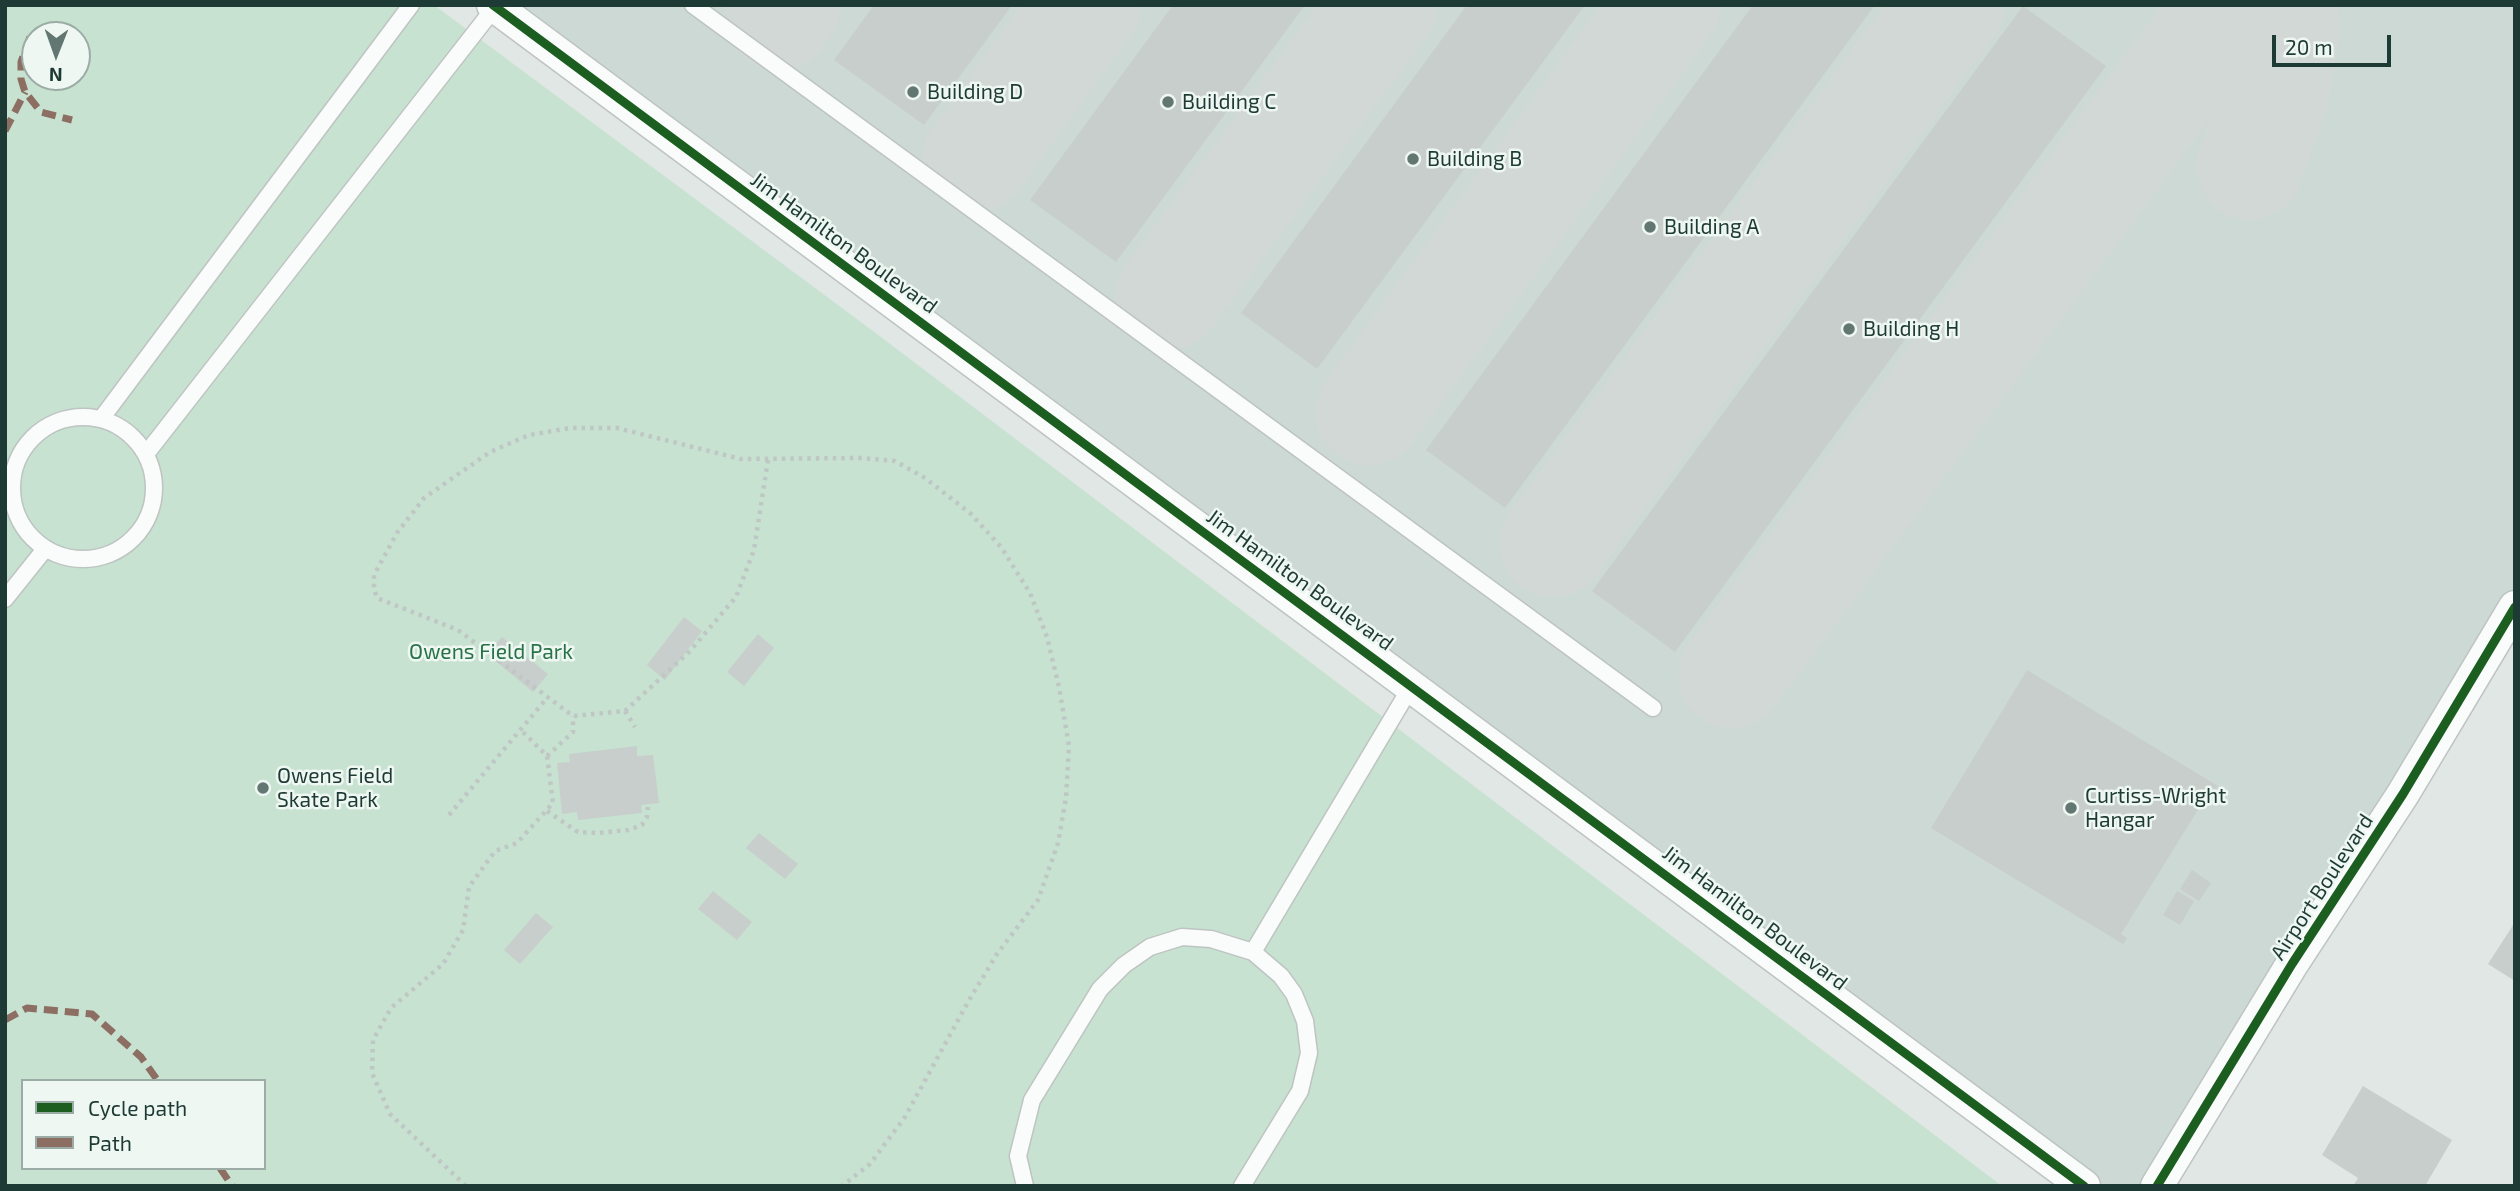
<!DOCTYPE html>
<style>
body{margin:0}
#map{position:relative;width:2520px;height:1191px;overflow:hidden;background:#e0e7e4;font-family:"Exo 2",sans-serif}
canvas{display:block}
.frame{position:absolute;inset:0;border:7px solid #1e3a34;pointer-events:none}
.legend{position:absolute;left:21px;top:1079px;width:245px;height:91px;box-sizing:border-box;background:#eef7f2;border:2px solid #9baba6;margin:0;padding:9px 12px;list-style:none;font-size:21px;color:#1e3a34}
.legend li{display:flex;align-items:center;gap:14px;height:35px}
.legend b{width:35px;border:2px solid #9baba6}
.north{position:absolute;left:21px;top:21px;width:70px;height:70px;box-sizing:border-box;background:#eef7f2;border:2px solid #9baba6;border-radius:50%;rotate:181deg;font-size:19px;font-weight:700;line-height:28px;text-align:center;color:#1e3a34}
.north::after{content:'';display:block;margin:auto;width:24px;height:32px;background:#627772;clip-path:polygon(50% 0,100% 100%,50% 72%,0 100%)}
.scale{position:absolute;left:2272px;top:35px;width:119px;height:32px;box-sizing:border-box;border:4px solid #1e3a34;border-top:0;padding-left:9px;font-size:21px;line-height:24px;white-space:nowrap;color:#1e3a34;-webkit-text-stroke:5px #eef7f2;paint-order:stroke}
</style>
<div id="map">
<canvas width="2520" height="1191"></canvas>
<div class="frame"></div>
<ul class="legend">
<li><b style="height:9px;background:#1b5e20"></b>Cycle path</li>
<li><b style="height:9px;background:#8d6e63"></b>Path</li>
</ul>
<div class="north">N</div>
<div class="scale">20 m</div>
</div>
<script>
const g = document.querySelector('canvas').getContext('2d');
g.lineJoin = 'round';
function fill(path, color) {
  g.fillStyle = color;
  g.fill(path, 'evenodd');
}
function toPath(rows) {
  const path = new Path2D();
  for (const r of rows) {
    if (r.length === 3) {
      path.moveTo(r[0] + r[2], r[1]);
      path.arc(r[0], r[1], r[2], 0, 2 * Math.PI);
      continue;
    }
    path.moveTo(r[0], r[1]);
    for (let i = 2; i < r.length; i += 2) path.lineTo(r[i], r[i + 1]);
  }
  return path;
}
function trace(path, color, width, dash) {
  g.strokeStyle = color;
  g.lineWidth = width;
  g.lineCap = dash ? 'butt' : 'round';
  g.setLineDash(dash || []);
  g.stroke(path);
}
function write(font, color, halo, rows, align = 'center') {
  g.font = font + ' "Exo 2",sans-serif';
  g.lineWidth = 5;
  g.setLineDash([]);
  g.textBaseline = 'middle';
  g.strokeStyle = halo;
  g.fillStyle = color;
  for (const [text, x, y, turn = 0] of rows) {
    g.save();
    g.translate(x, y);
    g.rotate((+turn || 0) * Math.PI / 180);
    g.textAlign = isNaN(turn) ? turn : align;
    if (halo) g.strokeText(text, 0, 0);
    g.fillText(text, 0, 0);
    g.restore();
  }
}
fill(toPath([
 [493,5,2515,5,2515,607,2157,1186,2084,1186]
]), '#cdd9d4');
fill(toPath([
 [5,5,434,5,873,331,2002,1186,5,1186],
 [35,35,77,35,77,77,35,77],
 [23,1081,264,1081,264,1168,23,1168]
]), '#c8e2d1');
trace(toPath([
 [779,17,787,5],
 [976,158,1087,5],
 [2250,166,2275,96,2287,27,2281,5],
 [1169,296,1384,5],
 [1369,412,1667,5],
 [1553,544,1951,5],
 [1732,675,2183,66,2221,14,2223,5]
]), '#d2d8d6', 107);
fill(toPath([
 [874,5,1012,5,924,125,834,60],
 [1173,5,1305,5,1116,262,1030,200],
 [1467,5,1585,5,1317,369,1241,313],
 [1753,5,1875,5,1505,508,1426,450],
 [2023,6,2106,66,1675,652,1592,591],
 [684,617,702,631,665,680,647,665],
 [758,634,774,648,744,686,727,672],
 [502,637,548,674,533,692,487,654],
 [2027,670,2218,786,2215,789,2212,787,2121,934,2127,938,2123,944,1931,828],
 [637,746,637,756,653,755,659,803,641,805,642,813,578,820,577,812,562,814,557,763,570,762,569,754],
 [759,833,798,864,785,879,746,848],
 [2192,870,2211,883,2199,901,2180,889],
 [713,891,752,922,737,940,698,909],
 [2177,891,2194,901,2180,925,2163,915],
 [536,913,553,927,520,964,504,950],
 [2515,922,2515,981,2488,964],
 [2363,1086,2452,1140,2425,1186,2353,1186,2358,1178,2322,1155]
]), '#c8cecc');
const lane = toPath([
 [693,5,1653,708],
 [83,488,71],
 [101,419,411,5],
 [146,454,495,7],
 [5,599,45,549],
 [1253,952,1412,685],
 [1025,1186,1018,1156,1032,1100,1100,989,1124,965,1150,947,1182,937,1211,939,1253,952,1281,976,1294,994,1305,1021,1309,1053,1300,1091,1242,1186]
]);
const street = toPath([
 [493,5,2084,1186],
 [2157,1186,2292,964,2403,794,2515,607]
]);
trace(lane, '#bdc4c1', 19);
trace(street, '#bdc4c1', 35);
trace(toPath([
 [768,460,754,550,736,597,690,651,625,711,573,716,458,630,377,598,374,589,374,575,397,533,424,498,490,452,529,435,570,428,617,428,741,459,862,458,895,461,925,478,971,514,1001,547,1030,593,1047,637,1059,687,1069,746,1066,798,1058,843,1038,900,997,954,968,1002,905,1117,870,1164,842,1186],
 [625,711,635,727],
 [547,756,573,732,573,716],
 [547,811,578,832,598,833,628,830,642,825,647,817,648,807],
 [449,815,547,698],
 [466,1186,390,1114,372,1073,373,1040,391,1008,443,964,463,930,469,887,495,851,517,843,553,803,547,756,520,729]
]), '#bfc7c5', 4.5, [3.5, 5]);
trace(lane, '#fafbfb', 16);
trace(street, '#fafbfb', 32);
trace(toPath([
 [30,37,21,62,21,79,25,92,41,112,72,120],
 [5,131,25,92],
 [5,1020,27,1008,92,1014,141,1057,158,1081],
 [220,1168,232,1186]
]), '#8d6e63', 7, [14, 7]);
trace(toPath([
 [493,5,2084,1186],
 [2157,1186,2292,964,2403,794,2515,607]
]), '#1b5e20', 9);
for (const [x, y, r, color] of [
 [913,92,7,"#627772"],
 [1168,102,7,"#627772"],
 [1413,159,7,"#627772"],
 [1650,227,7,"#627772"],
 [1849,329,7,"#627772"],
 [263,788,7,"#627772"],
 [2071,808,7,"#627772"]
]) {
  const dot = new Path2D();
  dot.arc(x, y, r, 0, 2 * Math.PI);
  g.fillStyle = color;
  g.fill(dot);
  trace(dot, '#eef7f2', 2.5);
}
write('21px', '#1e3a34', '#eef7f2', [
 ["Building D",927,92],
 ["Building C",1182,102],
 ["Building B",1427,159],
 ["Building A",1664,227],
 ["Building H",1863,329],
 ["Owens Field",277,776],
 ["Skate Park",277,800],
 ["Curtiss-Wright",2085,796],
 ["Hangar",2085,820]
], 'left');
write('21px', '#1e3a34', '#eef7f2', [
 ["Jim Hamilton Boulevard",844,243,36],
 ["Jim Hamilton Boulevard",1300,580,36],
 ["Airport Boulevard",2322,887,-57],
 ["Jim Hamilton Boulevard",1755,918,37]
]);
write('21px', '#277247', '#eef7f2', [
 ["Owens Field Park",491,652]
]);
</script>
